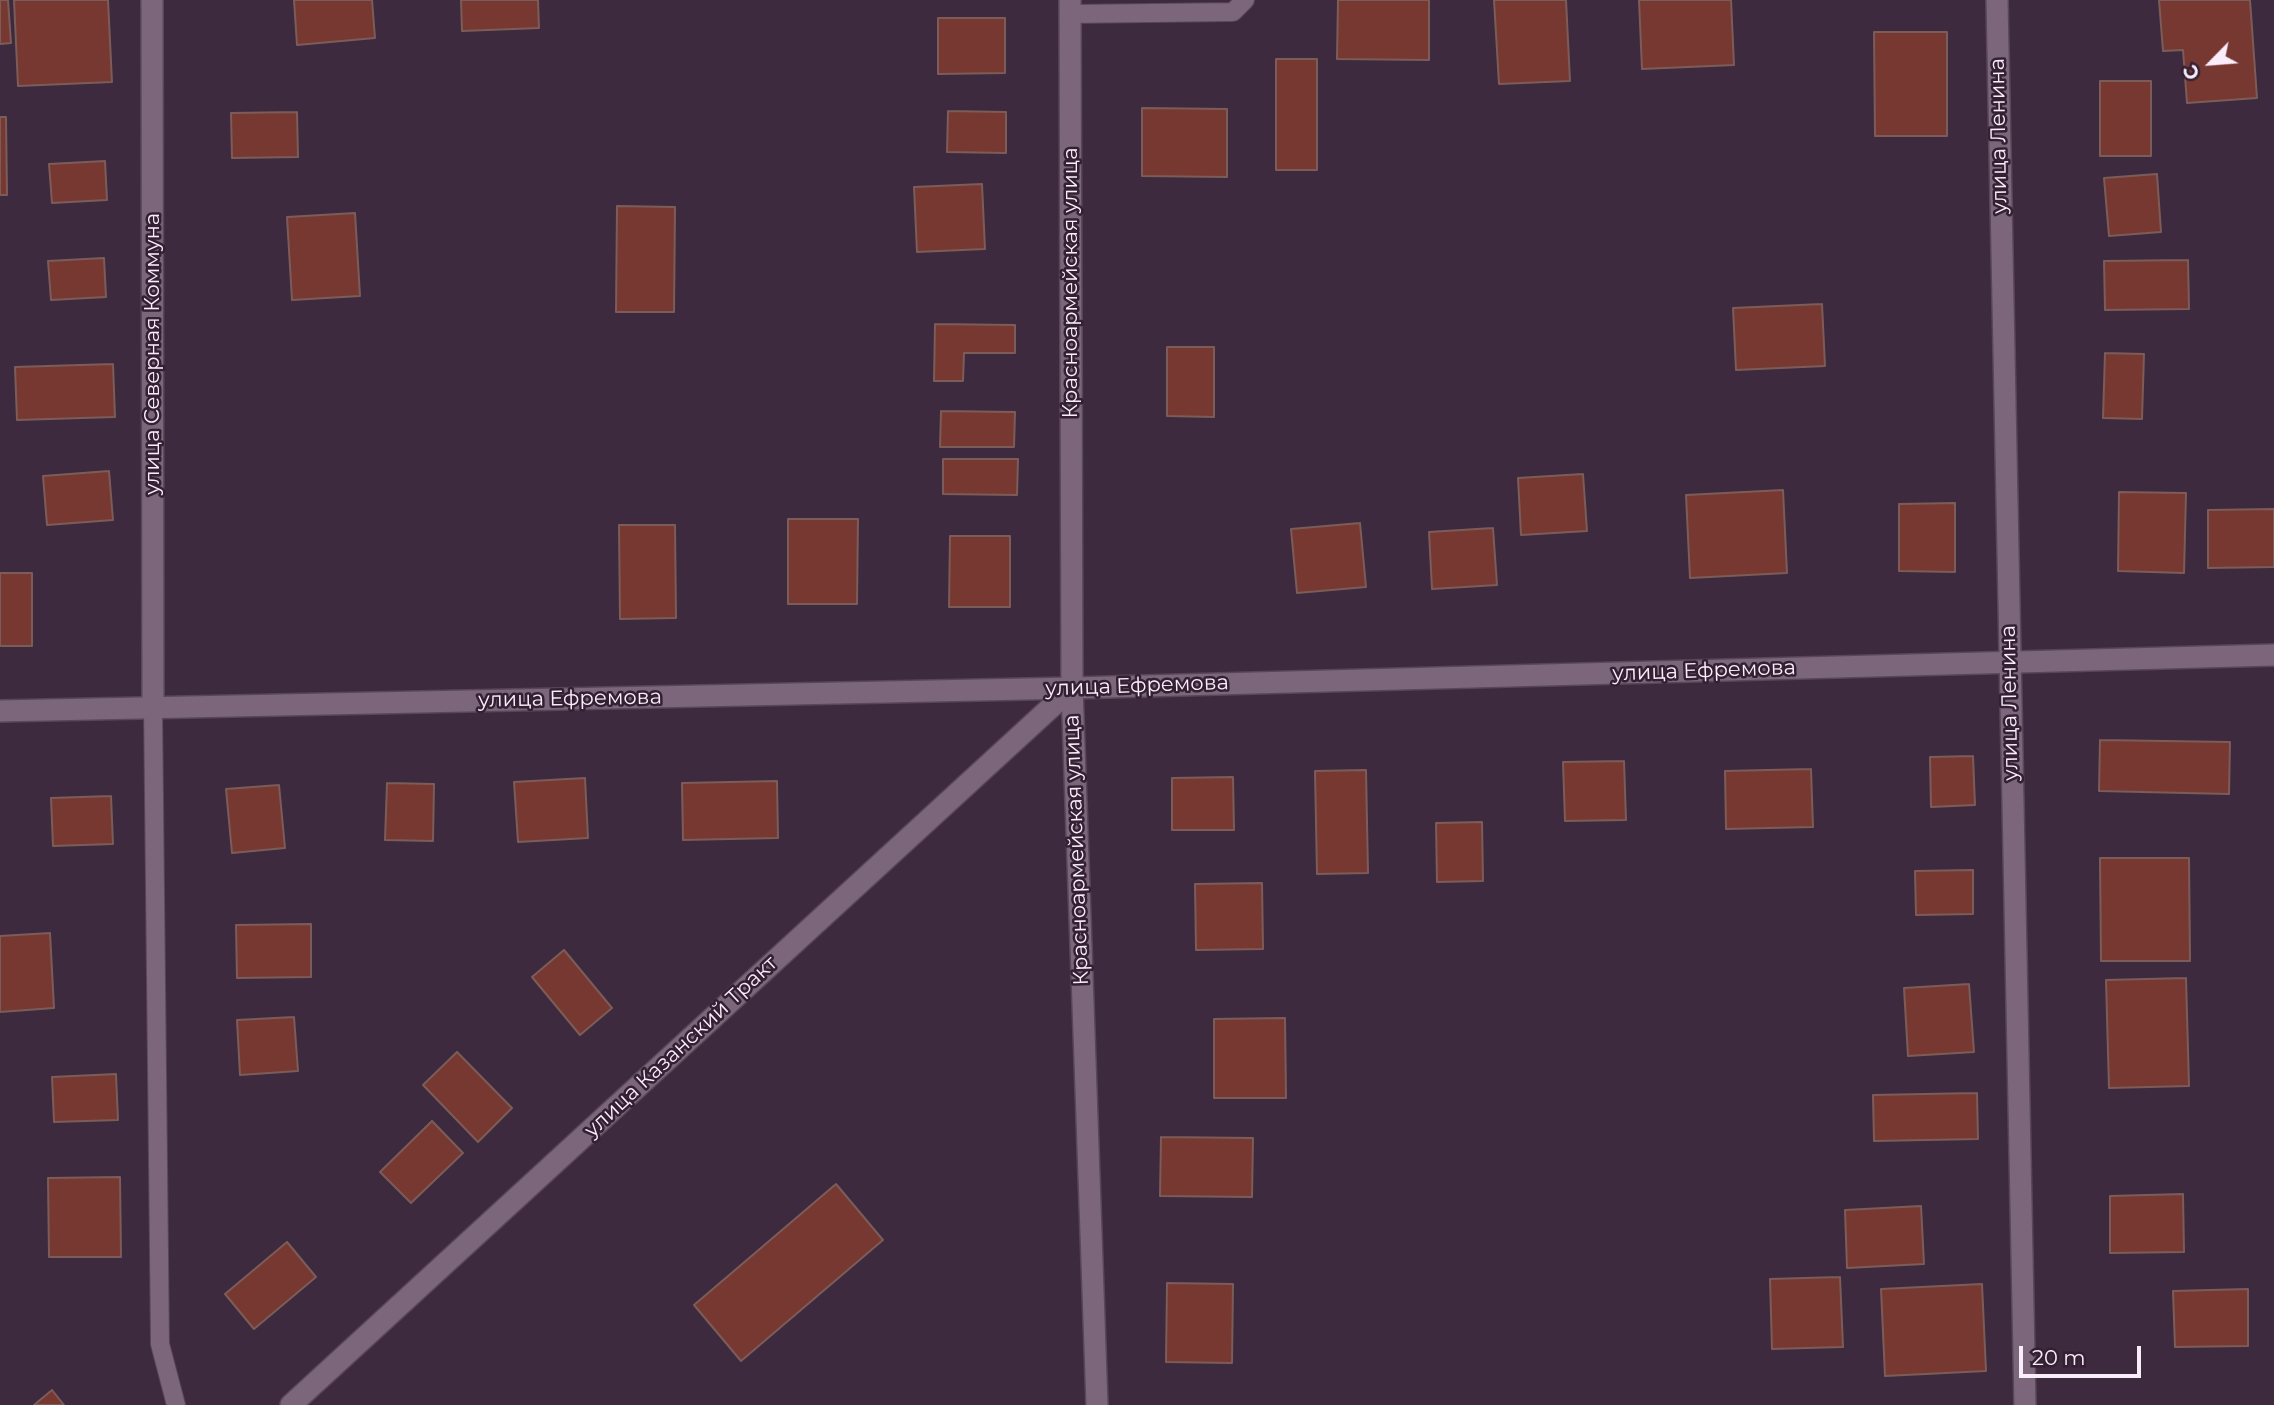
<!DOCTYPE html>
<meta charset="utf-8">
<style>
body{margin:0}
#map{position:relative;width:2274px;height:1405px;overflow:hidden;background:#3d2a3e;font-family:Montserrat,sans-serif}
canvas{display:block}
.north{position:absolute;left:2176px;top:28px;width:70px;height:70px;-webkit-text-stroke:5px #332033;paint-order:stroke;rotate:245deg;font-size:19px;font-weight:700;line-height:28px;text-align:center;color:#faedfa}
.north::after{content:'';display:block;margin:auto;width:24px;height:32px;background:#faedfa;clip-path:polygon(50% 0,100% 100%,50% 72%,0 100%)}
.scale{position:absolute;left:2019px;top:1346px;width:122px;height:32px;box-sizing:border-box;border:4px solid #faedfa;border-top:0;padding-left:9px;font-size:21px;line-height:24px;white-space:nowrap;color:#faedfa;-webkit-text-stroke:5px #332033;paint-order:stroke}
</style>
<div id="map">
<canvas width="2274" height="1405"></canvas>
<div class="north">С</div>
<div class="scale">20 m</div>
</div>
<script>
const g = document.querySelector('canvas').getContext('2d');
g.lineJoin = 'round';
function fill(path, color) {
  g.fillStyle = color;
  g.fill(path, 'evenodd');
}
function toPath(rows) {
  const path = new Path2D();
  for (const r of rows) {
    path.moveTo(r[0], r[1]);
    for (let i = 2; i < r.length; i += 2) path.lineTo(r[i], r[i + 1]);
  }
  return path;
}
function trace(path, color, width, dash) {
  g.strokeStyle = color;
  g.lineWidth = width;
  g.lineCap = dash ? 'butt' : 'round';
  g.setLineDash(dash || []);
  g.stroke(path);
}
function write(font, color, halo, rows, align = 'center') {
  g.font = font + ' Montserrat,sans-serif';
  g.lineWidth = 5;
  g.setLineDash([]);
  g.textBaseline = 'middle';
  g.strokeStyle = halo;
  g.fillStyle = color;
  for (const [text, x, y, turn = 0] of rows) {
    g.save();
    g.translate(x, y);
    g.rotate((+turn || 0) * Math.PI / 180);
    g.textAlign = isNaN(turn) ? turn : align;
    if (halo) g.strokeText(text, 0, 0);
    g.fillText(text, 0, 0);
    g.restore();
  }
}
const building = toPath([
 [0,0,8,0,11,43,0,44,0,0],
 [14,0,108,0,112,82,18,86,14,0],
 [294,0,372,0,375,38,297,45,294,0],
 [461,0,538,0,539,28,462,31,461,0],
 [1338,0,1429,0,1429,60,1337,59,1338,0],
 [1494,0,1566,0,1570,81,1499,84,1494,0],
 [1639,0,1731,0,1734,65,1642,69,1639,0],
 [2159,0,2250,0,2257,98,2187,103,2183,50,2163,51,2159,0],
 [938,18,1005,18,1005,73,938,74,938,18],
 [1874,32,1947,32,1947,136,1875,136,1874,32],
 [1276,59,1317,59,1317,170,1276,170,1276,59],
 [2100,81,2151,81,2151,156,2100,156,2100,81],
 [1142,108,1227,109,1227,177,1142,176,1142,108],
 [948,111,1006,112,1006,153,947,152,948,111],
 [297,112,298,157,232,158,231,113,297,112],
 [0,117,6,117,7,195,0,195,0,117],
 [105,161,107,200,52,203,49,164,105,161],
 [2157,174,2161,232,2109,236,2104,178,2157,174],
 [982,184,985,249,917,252,914,187,982,184],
 [617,206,675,207,674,312,616,312,617,206],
 [355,213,360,296,292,300,287,217,355,213],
 [104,258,106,297,51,300,48,261,104,258],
 [2188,260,2189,309,2105,310,2104,261,2188,260],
 [1822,304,1825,366,1736,370,1733,308,1822,304],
 [935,324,1015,325,1015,353,964,353,963,381,934,381,935,324],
 [1167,347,1214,347,1214,417,1167,416,1167,347],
 [2105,353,2144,354,2142,419,2103,418,2105,353],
 [113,364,115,417,17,420,15,367,113,364],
 [941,411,1015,412,1014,447,940,447,941,411],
 [943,459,1018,459,1017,495,943,494,943,459],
 [109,471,113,520,47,525,43,476,109,471],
 [1583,474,1587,531,1521,535,1518,478,1583,474],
 [1783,490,1787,573,1690,578,1686,495,1783,490],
 [2119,492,2186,493,2184,573,2118,571,2119,492],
 [1955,503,1955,572,1899,571,1899,504,1955,503],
 [2274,509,2274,567,2208,568,2208,510,2274,509],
 [788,519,858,519,857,604,788,604,788,519],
 [1360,523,1366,587,1297,593,1291,529,1360,523],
 [619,525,675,525,676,618,620,619,619,525],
 [1493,528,1497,585,1432,589,1429,532,1493,528],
 [950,536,1010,536,1010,607,949,607,950,536],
 [0,573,32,573,32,646,0,646,0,573],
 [2100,740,2230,742,2229,794,2099,791,2100,740],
 [1973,756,1975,805,1931,807,1930,757,1973,756],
 [1624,761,1626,820,1565,821,1563,762,1624,761],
 [1811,769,1813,827,1726,829,1725,771,1811,769],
 [1366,770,1368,873,1317,874,1315,771,1366,770],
 [1233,777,1234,830,1172,830,1172,778,1233,777],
 [585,778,588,838,518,842,514,782,585,778],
 [777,781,778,838,683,840,682,783,777,781],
 [387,783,434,784,433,841,385,840,387,783],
 [279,785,285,848,232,853,226,789,279,785],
 [111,796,113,844,53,846,51,798,111,796],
 [1482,822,1483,881,1437,882,1436,823,1482,822],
 [2100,858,2189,858,2190,961,2101,961,2100,858],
 [1973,870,1973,914,1916,915,1915,871,1973,870],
 [1262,883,1263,949,1196,950,1195,884,1262,883],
 [311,924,311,977,237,978,236,925,311,924],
 [50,933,54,1008,0,1012,0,936,50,933],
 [564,950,612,1008,580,1035,532,977,564,950],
 [2186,978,2189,1086,2109,1088,2106,980,2186,978],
 [1969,984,1974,1052,1908,1056,1904,988,1969,984],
 [294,1017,298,1071,240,1075,237,1020,294,1017],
 [1285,1018,1286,1098,1214,1098,1214,1019,1285,1018],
 [457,1052,512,1108,478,1142,423,1085,457,1052],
 [116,1074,118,1120,54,1122,52,1077,116,1074],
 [1977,1093,1978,1139,1874,1141,1873,1095,1977,1093],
 [432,1121,463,1153,411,1203,380,1172,432,1121],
 [1161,1137,1253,1138,1252,1197,1160,1196,1161,1137],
 [120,1177,121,1257,49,1257,48,1178,120,1177],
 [836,1184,883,1240,741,1361,694,1305,836,1184],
 [2183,1194,2184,1252,2110,1253,2110,1196,2183,1194],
 [1921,1206,1924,1264,1847,1268,1845,1210,1921,1206],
 [287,1242,316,1277,254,1329,225,1294,287,1242],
 [1840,1277,1843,1347,1772,1349,1770,1279,1840,1277],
 [1167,1283,1233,1284,1232,1363,1166,1362,1167,1283],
 [1982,1284,1986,1371,1885,1376,1881,1289,1982,1284],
 [2248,1289,2248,1346,2175,1347,2173,1291,2248,1289],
 [52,1390,64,1405,34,1405,52,1390]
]);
fill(building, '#773832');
trace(building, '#7c5c58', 2);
const service = toPath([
 [1070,14,1233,12,1245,0],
 [153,707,160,1344,176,1405]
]);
const minor = toPath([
 [152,0,153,707],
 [1070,0,1072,688,1097,1405],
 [1997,0,2025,1405],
 [291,1405,1072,688]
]);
const tertiary = toPath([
 [0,711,1072,688,2274,655]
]);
trace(service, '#574757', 20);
trace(minor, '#574757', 24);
trace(tertiary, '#574757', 24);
trace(service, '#7b667c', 18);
trace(minor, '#7b667c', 21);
trace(tertiary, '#7b667c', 21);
write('21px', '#faedfa', '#332033', [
 ["улица Ленина",1999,136,-91],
 ["Красноармейская улица",1071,283,-90],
 ["улица Северная Коммуна",153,354,-90],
 ["улица Ефремова",1704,671,-2],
 ["улица Ефремова",1137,686,-2],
 ["улица Ефремова",570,699,-1],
 ["улица Ленина",2010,703,-91],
 ["Красноармейская улица",1077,850,-92],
 ["улица Казанский Тракт",681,1047,-43]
]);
</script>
